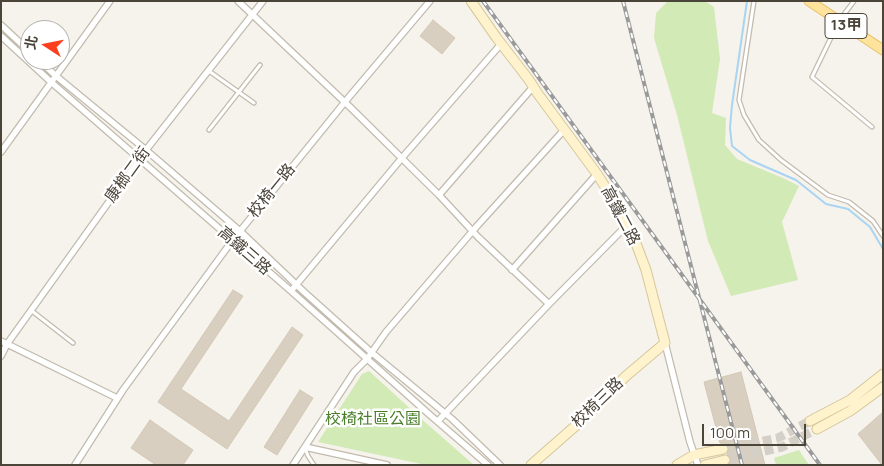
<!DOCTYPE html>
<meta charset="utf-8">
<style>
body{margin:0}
#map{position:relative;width:884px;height:466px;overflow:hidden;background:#f6f3ec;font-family:Manrope,"Noto Sans TC",sans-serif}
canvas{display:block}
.frame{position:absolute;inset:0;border:2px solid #4b4439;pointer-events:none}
.north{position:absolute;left:20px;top:20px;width:50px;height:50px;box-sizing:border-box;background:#fff;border:1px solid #b7b4b0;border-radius:50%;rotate:281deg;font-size:14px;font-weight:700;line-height:20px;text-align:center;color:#4b4439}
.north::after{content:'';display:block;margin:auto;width:18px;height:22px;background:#fc3f1d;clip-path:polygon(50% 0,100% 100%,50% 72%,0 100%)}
.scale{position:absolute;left:702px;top:424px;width:104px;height:22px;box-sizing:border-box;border:2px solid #4b4439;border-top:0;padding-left:6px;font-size:15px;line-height:18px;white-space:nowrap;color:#4b4439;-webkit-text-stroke:4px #fff;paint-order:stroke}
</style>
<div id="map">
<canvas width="884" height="466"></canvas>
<div class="frame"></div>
<div class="north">北</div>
<div class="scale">100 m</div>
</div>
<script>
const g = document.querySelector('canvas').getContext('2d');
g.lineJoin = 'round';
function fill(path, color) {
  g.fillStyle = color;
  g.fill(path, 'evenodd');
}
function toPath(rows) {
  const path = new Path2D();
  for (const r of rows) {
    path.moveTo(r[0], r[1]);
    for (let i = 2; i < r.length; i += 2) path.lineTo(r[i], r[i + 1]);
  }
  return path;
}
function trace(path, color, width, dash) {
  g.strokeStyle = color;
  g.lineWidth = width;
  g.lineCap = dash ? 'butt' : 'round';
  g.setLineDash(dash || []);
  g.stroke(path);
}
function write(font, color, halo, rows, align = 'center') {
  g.font = font + ' Manrope,"Noto Sans TC",sans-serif';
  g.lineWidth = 5;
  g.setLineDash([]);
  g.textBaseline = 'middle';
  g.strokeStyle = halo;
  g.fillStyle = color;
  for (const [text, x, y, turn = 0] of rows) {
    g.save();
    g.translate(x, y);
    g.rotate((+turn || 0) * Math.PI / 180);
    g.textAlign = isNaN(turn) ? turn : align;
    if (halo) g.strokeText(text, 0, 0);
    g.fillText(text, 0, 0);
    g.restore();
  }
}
fill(toPath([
 [668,1,705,1,714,7,720,59,712,113,726,118,725,145,737,159,783,178,799,186,782,222,798,280,731,296,708,241,677,115,654,38,656,13],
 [369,371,426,423,474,465,426,465,318,442,362,374],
 [799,450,809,465,776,465,774,458]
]), '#d2eab5');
trace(toPath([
 [747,1,732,105,730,128,732,146,750,160,796,180,826,204,848,209,870,227,883,249]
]), '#a9d4f2', 2);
const building = toPath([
 [433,20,455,38,442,54,420,36,433,20],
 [233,290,243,296,181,389,229,421,292,327,303,335,227,449,158,402,233,290],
 [741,372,765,465,729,465,731,459,730,456,727,454,729,451,729,447,725,443,720,443,704,382,741,372],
 [300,390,313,398,277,455,264,447,300,390],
 [883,412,883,465,882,465,858,434,883,412],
 [150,420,193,450,183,465,156,465,131,448,150,420]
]);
fill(building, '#d8cfc1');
trace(building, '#d3c7b4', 1);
trace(toPath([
 [723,449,778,438,810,421],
 [725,460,782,447,817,429]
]), '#d4d0c8', 9, [9, 4.5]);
const lane = toPath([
 [754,1,739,100,744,115,759,140,781,160,828,195,849,202,873,221,883,236],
 [854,1,839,21,812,77,872,127],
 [209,71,254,103],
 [209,130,260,65],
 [32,311,73,343],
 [305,448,308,456,314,465]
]);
const street = toPath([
 [238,1,351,108,439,195,478,237,549,304],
 [1,25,30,52],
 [1,36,51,82,291,291,430,415,488,465],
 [39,60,56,76,146,150,240,231,303,291,371,352,452,419,500,465],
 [1,152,110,1],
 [439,195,533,87],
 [512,270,597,174],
 [291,291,401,159,501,44],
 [1,341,117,398],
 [665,343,690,442,698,465],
 [1,356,7,344,146,150,263,1],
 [438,421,549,304,628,224],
 [305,447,387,465],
 [75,465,123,390,232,241,349,97,430,1],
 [293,465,354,372,367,359,386,332,477,226,564,130]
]);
const secondary = toPath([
 [471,1,496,37,529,80,538,94,597,174,625,218,631,230,646,270,665,343,626,376,580,422,531,465],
 [810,421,850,400,883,374],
 [817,429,850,411,883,387],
 [677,465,694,455,723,449],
 [705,465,725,460]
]);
const primary = toPath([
 [809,1,883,50]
]);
trace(lane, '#c2bbae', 5.5);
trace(street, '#c2bbae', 8);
trace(secondary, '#d6c79b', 11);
trace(primary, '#e6c16a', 11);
trace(lane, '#fff', 3);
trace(street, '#fff', 5.5);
trace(secondary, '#fff3cd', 9);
trace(primary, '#ffe39c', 9);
const rail = toPath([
 [483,1,820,465],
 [623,1,742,465]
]);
trace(rail, '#9a9a9a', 4);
trace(rail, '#fff', 2, [5.5]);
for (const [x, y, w] of [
 [846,26,42]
]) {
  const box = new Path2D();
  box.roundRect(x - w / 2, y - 12.5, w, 25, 4);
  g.fillStyle = '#fff';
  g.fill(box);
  trace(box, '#4b4439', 1);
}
write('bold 15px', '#4b4439', null, [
 ["13甲",846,26]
]);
write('16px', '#4b4439', '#fff', [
 ["康榔二街",128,175,-54],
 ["校椅一路",272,191,-51],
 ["高鐵二路",620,216,62],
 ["高鐵三路",244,251,41],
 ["校椅三路",598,403,-44]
]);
write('16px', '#4a7f2a', '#fff', [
 ["校椅社區公園",373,420]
]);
</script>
